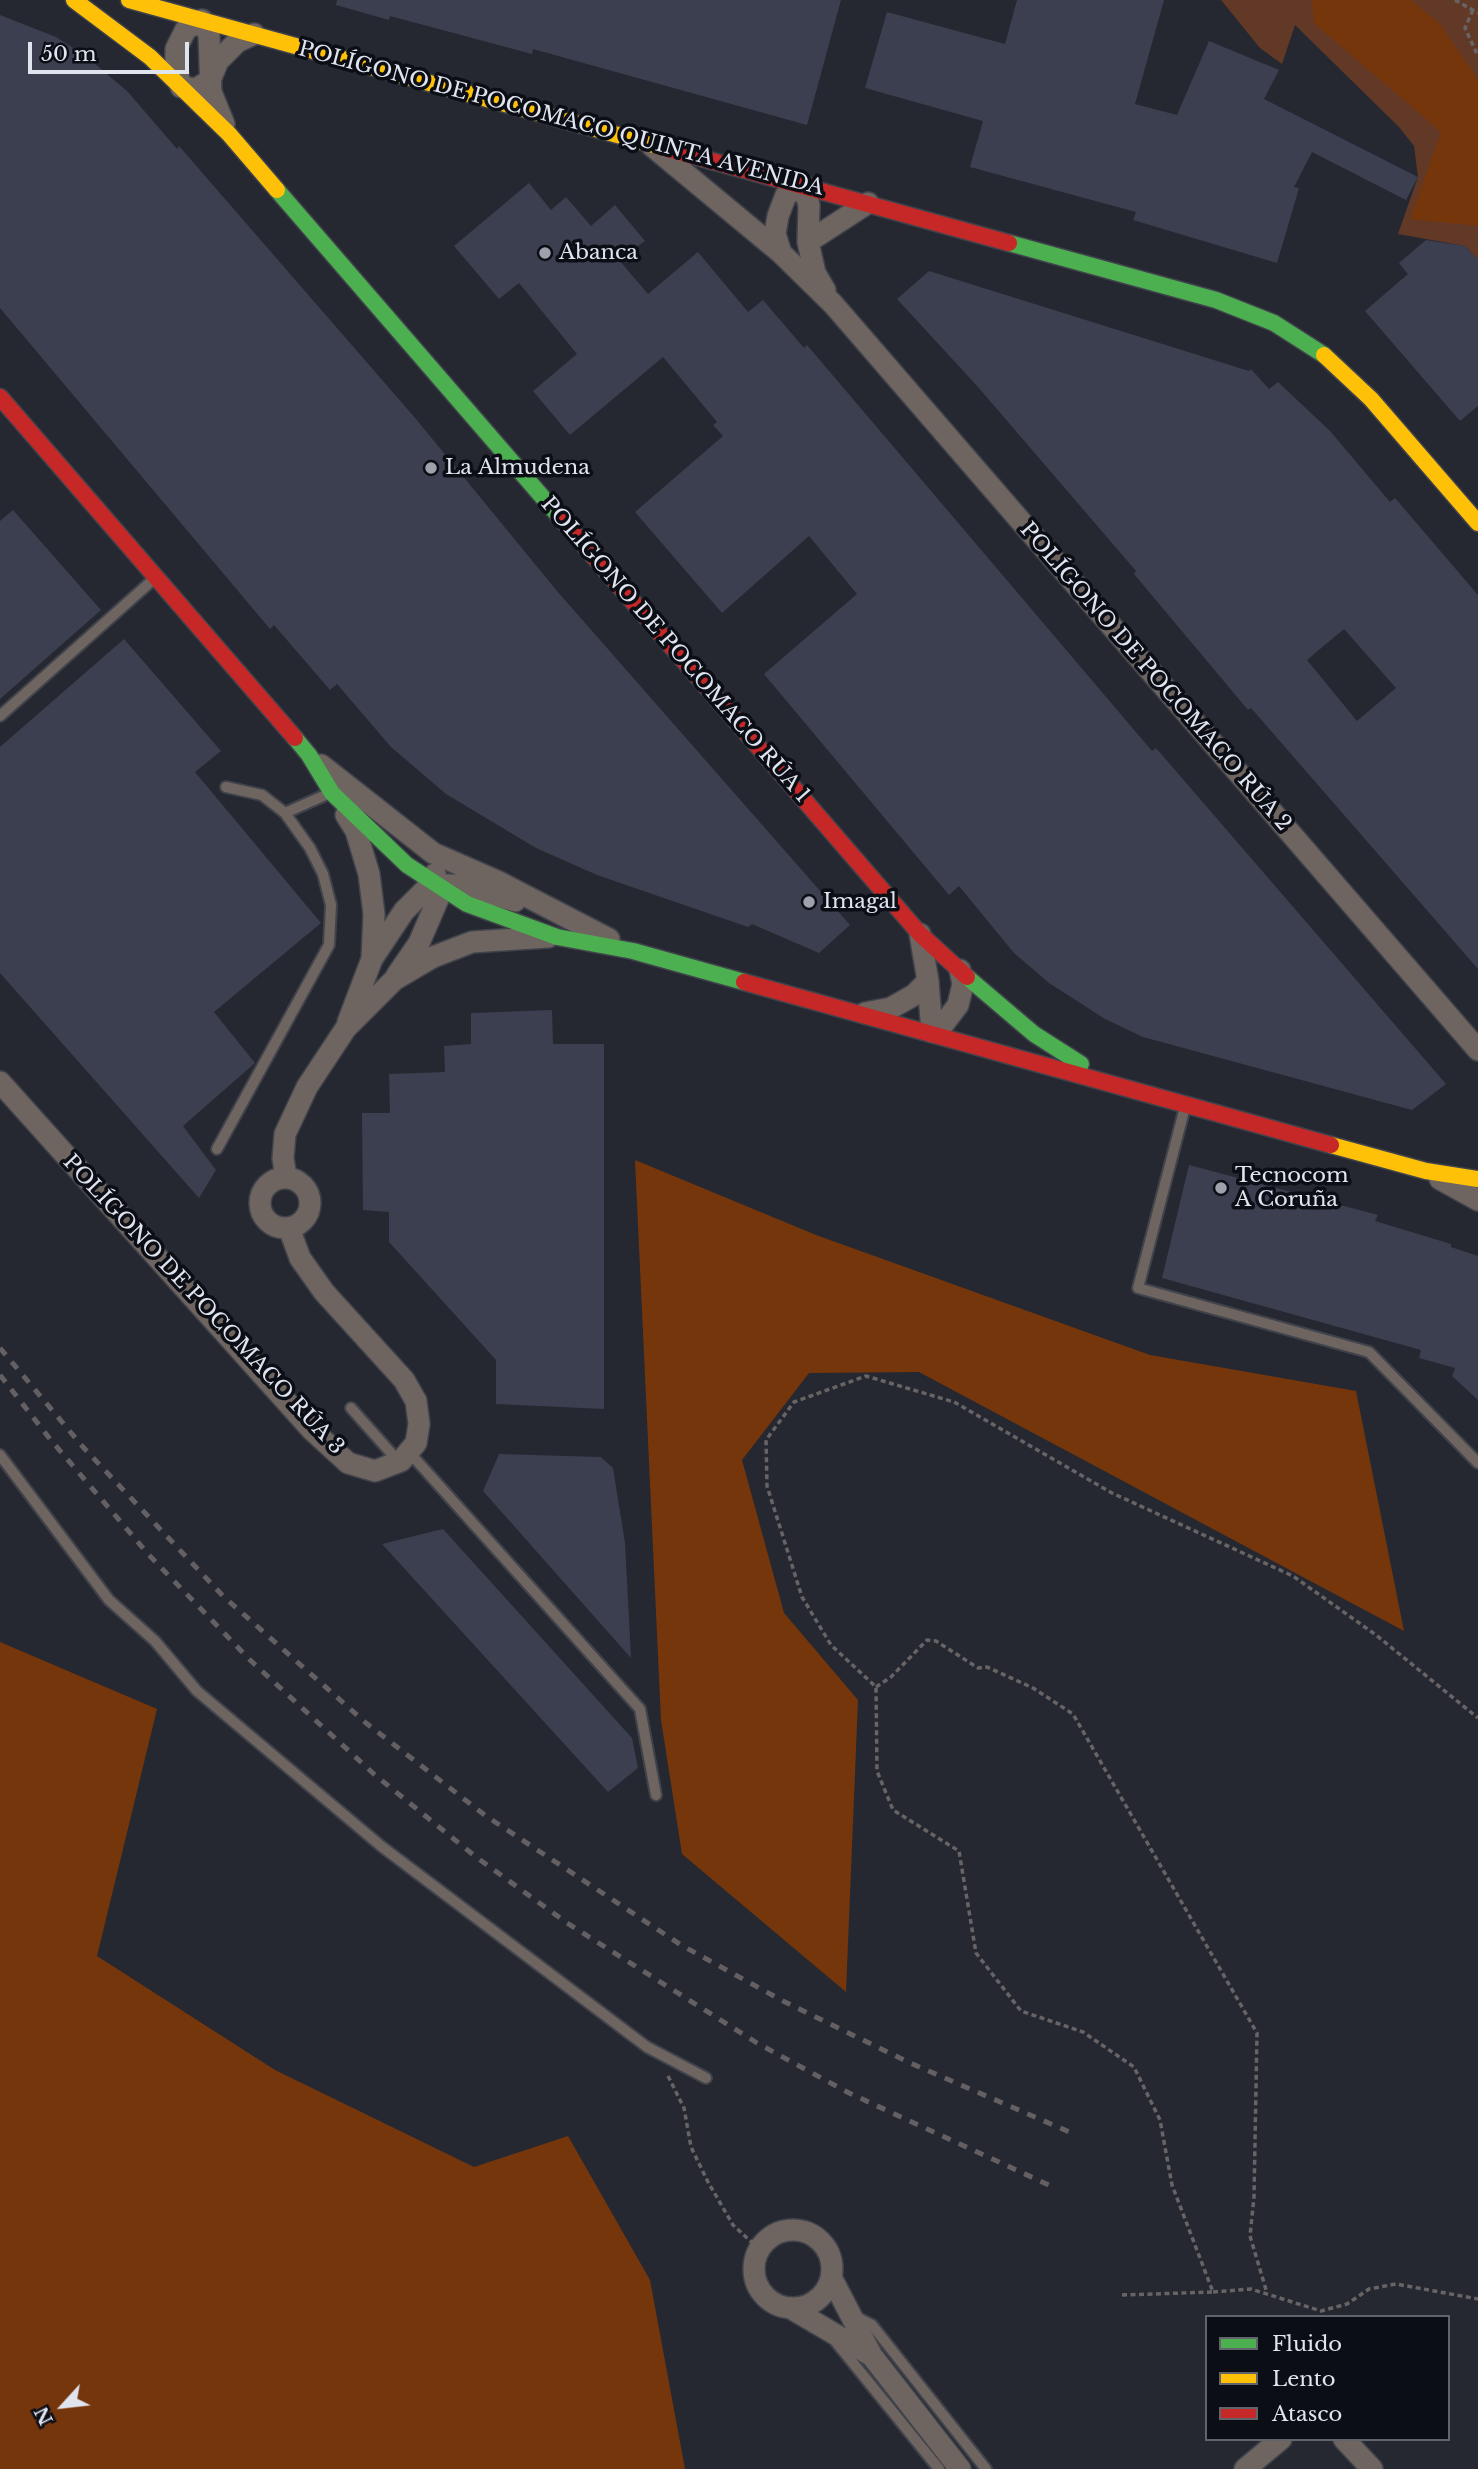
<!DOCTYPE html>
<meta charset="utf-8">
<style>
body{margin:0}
#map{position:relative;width:1478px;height:2469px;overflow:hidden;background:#252831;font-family:"Libre Baskerville",serif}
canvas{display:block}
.legend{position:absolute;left:1205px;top:2315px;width:245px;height:126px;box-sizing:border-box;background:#0c0e16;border:2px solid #61646d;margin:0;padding:9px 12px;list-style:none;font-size:21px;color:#e0e4ef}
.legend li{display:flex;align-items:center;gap:14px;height:35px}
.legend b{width:35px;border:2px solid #61646d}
.north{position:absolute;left:28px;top:2371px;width:70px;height:70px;-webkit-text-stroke:5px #0c0e16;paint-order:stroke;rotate:243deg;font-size:19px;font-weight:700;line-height:28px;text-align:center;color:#e0e4ef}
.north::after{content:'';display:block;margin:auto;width:24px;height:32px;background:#e0e4ef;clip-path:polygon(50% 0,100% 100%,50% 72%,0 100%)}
.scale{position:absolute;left:28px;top:42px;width:161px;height:32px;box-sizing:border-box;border:4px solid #e0e4ef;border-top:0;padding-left:9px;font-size:21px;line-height:24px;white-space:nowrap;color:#e0e4ef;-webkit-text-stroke:5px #0c0e16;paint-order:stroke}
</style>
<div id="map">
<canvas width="1478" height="2469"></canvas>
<ul class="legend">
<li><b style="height:9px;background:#4caf50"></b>Fluido</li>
<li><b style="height:9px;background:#ffc107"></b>Lento</li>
<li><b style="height:9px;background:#c62828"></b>Atasco</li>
</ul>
<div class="north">N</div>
<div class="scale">50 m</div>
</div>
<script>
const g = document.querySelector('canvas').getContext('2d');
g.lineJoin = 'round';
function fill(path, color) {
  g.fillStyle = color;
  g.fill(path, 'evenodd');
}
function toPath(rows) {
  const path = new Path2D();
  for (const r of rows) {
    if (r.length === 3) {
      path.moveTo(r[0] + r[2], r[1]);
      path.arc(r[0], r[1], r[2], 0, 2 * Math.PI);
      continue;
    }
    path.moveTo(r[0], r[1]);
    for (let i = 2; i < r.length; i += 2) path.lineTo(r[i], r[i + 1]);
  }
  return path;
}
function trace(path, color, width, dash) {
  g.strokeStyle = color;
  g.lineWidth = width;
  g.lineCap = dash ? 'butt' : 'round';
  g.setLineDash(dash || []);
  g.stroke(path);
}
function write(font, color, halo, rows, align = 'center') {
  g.font = font + ' "Libre Baskerville",serif';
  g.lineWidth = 7;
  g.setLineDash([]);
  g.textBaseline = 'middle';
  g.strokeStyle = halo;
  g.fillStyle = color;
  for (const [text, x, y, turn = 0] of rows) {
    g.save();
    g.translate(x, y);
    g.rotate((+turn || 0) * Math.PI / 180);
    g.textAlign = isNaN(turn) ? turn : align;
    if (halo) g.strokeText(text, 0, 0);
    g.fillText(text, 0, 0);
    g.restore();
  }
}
fill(toPath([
 [1221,0,1478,0,1478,260,1465,246,1398,234,1418,177,1414,146,1399,127,1295,25,1282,64,1260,48]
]), '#623926');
fill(toPath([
 [1312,0,1411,0,1440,24,1478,80,1478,226,1410,219,1441,132,1314,23],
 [635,1160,816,1235,1150,1355,1356,1391,1404,1631,919,1372,809,1373,742,1460,784,1613,858,1700,846,1992,682,1854,661,1720],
 [0,1642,157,1709,97,1956,275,2070,474,2167,568,2136,650,2280,685,2469,0,2469]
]), '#76360b');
fill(toPath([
 [337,0,841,0,807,125,533,49,532,54,390,16,389,20,336,5],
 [1017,0,1164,0,1135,104,1177,115,1209,41,1279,70,1264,99,1418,177,1406,200,1312,152,1294,187,1299,188,1277,263,1133,220,1136,212,970,167,983,121,865,88,887,12,1005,44],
 [0,15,56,37,87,57,128,92,177,149,179,146,416,419,557,591,850,925,819,953,752,924,748,927,597,875,536,848,446,794,391,747,337,684,330,690,274,625,270,629,0,308],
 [529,183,551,210,566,197,591,226,615,205,645,241,619,260,648,294,698,252,748,312,763,300,804,348,807,345,1152,751,1156,748,1446,1084,1412,1110,1143,1037,1105,1019,1049,983,1014,953,959,886,949,895,764,674,857,594,809,536,722,613,635,512,723,436,713,425,717,422,663,357,570,435,533,391,577,354,519,283,499,299,454,246],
 [1426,240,1465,246,1478,260,1478,406,1460,421,1365,311,1408,274,1399,263],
 [929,271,1249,371,1251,369,1269,389,1278,382,1330,431,1390,502,1395,498,1478,595,1478,969,1251,708,1248,710,1134,574,1136,571,978,387,897,299],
 [1344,629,1396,688,1357,721,1307,660],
 [13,510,101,610,0,699,0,521],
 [124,639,221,751,195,772,321,923,214,1012,255,1063,183,1126,216,1170,199,1198,0,973,0,747],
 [552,1010,553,1044,604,1044,604,1409,496,1404,496,1360,389,1242,389,1212,363,1210,362,1113,390,1113,389,1074,445,1072,444,1046,471,1044,471,1013],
 [1189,1165,1378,1215,1375,1221,1451,1244,1451,1247,1478,1256,1478,1400,1452,1376,1455,1368,1419,1358,1421,1350,1162,1278],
 [499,1454,601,1457,613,1468,625,1543,631,1658,483,1491],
 [443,1529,632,1738,638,1768,608,1792,382,1544]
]), '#3c3f4f');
const lane = toPath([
 [0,716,155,578],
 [285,813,330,793],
 [1185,1107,1138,1288,1369,1352,1478,1463],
 [217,1149,329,945,331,905,323,874,310,848,285,813,262,795,226,787],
 [351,1408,399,1462],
 [408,1451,640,1709,656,1795],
 [0,1455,109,1600,155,1641,197,1691,381,1846,647,2047,706,2078],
 [854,2316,872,2325,986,2469],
 [836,2342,939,2469]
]);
const street = toPath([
 [211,78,218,61,237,42,254,34],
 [210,80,196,89,181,87,176,68,176,49,186,29,202,20,209,35,211,92,224,124],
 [652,146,781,253,833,304,1478,1050],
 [808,242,868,203],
 [781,253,775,234,778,216,786,195,803,185,809,205,808,242,815,273,825,290],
 [321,765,433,853,497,881,609,939],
 [346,815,356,831,369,874,374,914,372,959,348,1022],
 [372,959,404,911,425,890,436,885,460,885,515,901],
 [397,975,419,943,438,899,435,874],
 [928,981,932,1032,942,1026,958,1005,963,984,960,970],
 [865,1013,891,1008,914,995,928,981,920,934],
 [0,1082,312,1430,348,1463,375,1471,401,1461,416,1443,419,1424,416,1401,404,1380,324,1292,300,1258,289,1228],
 [286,1177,283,1158,285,1134,307,1087,346,1028,394,980,433,957,472,942,548,937],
 [285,1203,25],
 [1440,1179,1478,1200],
 [793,2269,39],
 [832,2279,872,2356,960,2469],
 [792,2309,872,2356],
 [1344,2439,1372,2469],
 [1245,2469,1281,2439]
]);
const fast = toPath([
 [277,190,564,522],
 [1009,243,1216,300,1274,323,1324,355],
 [295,738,309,755,332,793,407,865,467,904,557,937,633,951,744,982],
 [967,977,1034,1034,1081,1064]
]);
const slow = toPath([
 [74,0,150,57,229,134,277,190],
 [129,0,661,147],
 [1324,355,1371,399,1478,523],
 [1331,1145,1426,1171,1478,1179]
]);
const jam = toPath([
 [661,147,1009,243],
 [0,397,295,738],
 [564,522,920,934,967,977],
 [744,982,1331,1145]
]);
trace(lane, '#40434b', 14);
trace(street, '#40434b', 24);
trace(fast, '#40434b', 19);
trace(slow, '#40434b', 19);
trace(jam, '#40434b', 19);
trace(toPath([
 [1455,0,1478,13],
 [1473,10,1465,28,1478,56],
 [876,1687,891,1677,927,1640,936,1641,978,1668,987,1667,1033,1688,1073,1714,1257,2033,1254,2197,1250,2236,1267,2293],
 [668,2076,684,2108,691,2147,708,2182,733,2225,759,2249],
 [1213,2292,1251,2289,1321,2311,1347,2304,1369,2289,1396,2284,1478,2299],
 [1122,2295,1213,2292,1172,2185,1160,2120,1134,2067,1083,2032,1021,2011,976,1953,959,1851,893,1810,877,1771,876,1687,831,1645,802,1597,767,1486,766,1440,794,1402,866,1376,954,1402,1112,1493,1293,1576,1376,1635,1478,1718]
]), '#686466', 3.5, [5, 3.5]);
trace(lane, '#6e6460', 10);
trace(street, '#6e6460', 21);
trace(fast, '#4caf50', 16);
trace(slow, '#ffc107', 16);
trace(jam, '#c62828', 16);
trace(toPath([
 [0,1348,83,1447,223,1596,366,1723,486,1816,681,1945,783,2001,908,2062,1074,2134],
 [0,1375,50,1439,149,1555,250,1660,375,1775,476,1857,567,1923,757,2043,849,2093,1051,2186]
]), '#635f62', 5, [9, 9]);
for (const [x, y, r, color] of [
 [545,253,7,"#9fa2ac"],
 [431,468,7,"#9fa2ac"],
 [809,902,7,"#9fa2ac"],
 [1221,1188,7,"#9fa2ac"]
]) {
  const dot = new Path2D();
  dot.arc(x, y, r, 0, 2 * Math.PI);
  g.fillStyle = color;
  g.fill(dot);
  trace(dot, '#0c0e16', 2.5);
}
write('21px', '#e0e4ef', '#0c0e16', [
 ["POLÍGONO DE POCOMACO QUINTA AVENIDA",561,119,15],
 ["POLÍGONO DE POCOMACO RÚA 1",675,650,49],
 ["POLÍGONO DE POCOMACO RÚA 2",1155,677,49],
 ["POLÍGONO DE POCOMACO RÚA 3",203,1305,47]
]);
write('21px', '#e0e4ef', '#0c0e16', [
 ["Abanca",559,253],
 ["La Almudena",445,468],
 ["Imagal",823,902],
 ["Tecnocom",1235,1176],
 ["A Coruña",1235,1200]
], 'left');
</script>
